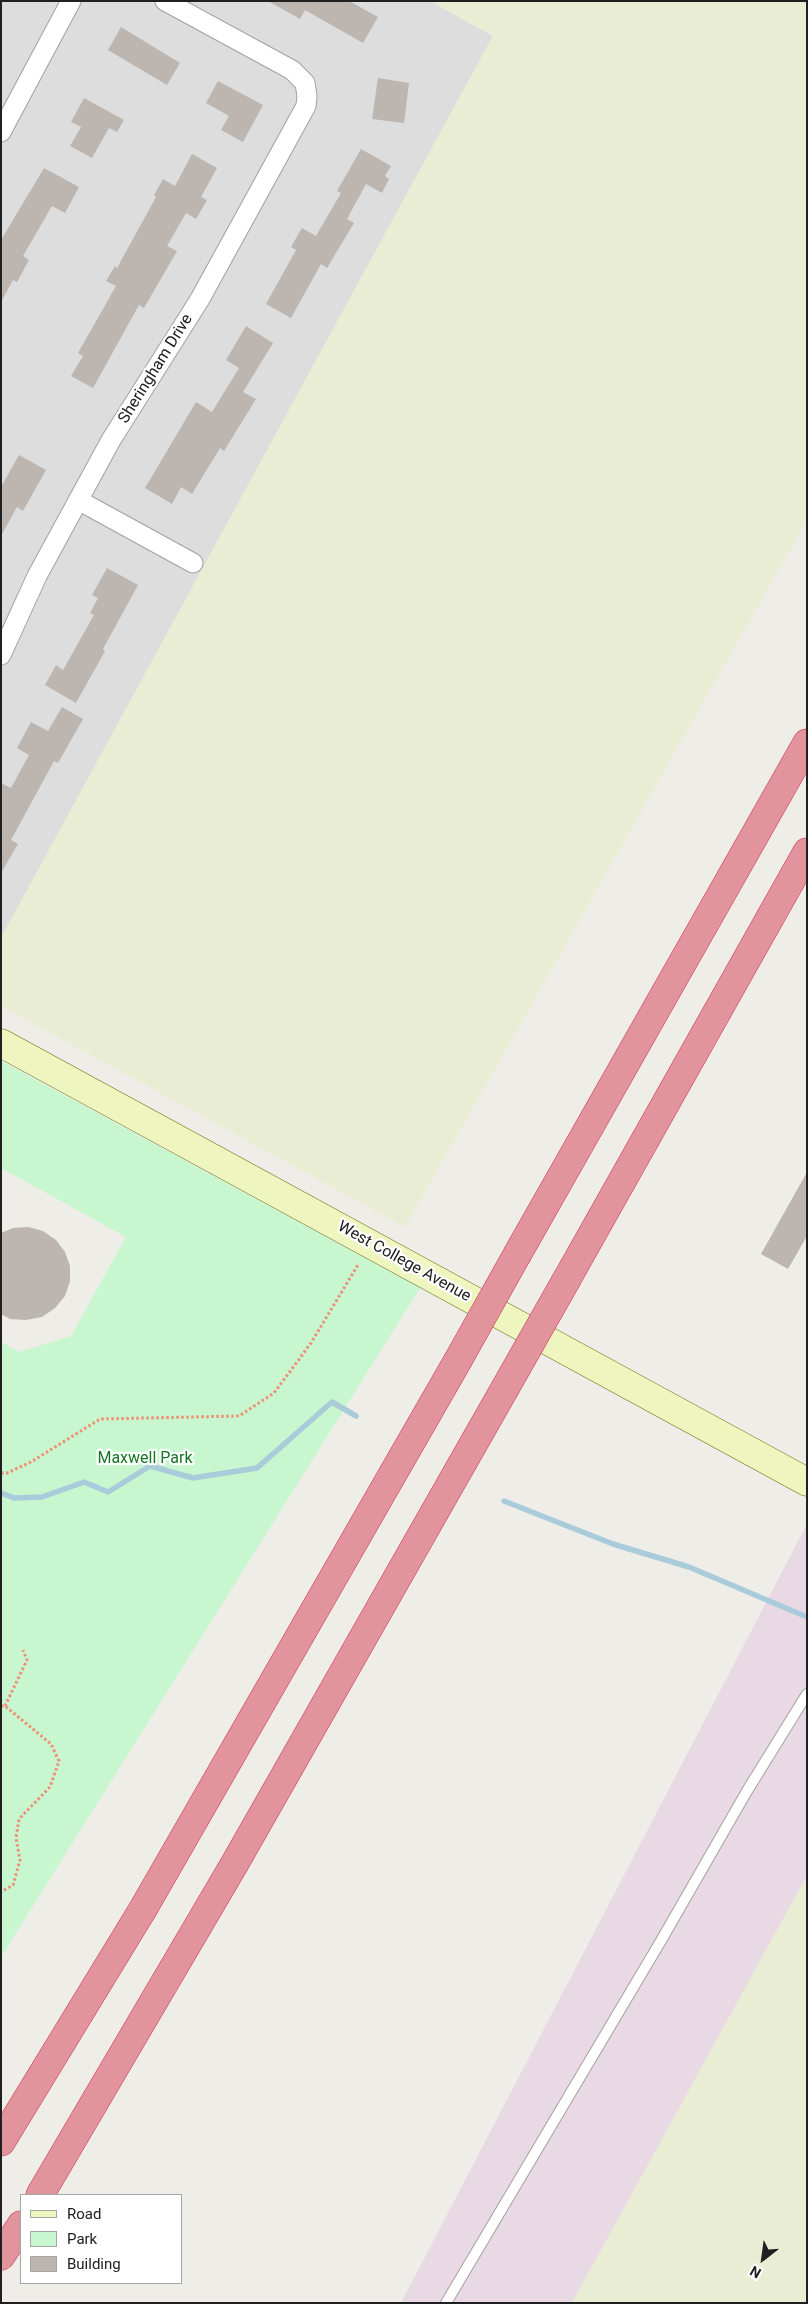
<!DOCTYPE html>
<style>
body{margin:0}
#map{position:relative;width:808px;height:2304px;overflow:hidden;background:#efede7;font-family:Roboto,sans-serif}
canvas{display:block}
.frame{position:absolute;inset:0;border:2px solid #202020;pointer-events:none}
.legend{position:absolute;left:20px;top:2194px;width:162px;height:90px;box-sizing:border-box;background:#fff;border:1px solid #a6a6a6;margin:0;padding:6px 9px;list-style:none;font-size:15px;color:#202020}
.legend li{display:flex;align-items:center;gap:10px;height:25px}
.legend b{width:25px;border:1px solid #a6a6a6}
.north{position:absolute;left:738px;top:2234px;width:50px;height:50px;-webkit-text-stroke:4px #fff;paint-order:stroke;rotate:210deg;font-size:14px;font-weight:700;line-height:20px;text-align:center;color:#202020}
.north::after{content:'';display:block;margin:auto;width:18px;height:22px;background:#202020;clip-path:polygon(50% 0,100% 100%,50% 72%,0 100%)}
</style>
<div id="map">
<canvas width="808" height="2304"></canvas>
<div class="frame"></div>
<ul class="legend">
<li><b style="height:6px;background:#eef5bf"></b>Road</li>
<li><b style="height:14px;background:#c7f6cf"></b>Park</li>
<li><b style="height:14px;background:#bdb6b0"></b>Building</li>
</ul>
<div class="north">N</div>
</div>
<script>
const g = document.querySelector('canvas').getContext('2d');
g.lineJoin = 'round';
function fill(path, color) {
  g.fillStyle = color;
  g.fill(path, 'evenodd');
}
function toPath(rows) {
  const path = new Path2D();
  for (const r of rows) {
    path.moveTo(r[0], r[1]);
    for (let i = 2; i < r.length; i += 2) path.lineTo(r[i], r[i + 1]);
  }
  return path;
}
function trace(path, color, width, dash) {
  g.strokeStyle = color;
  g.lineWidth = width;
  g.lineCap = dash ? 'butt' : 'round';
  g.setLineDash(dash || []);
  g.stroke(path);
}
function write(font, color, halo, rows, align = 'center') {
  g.font = font + ' Roboto,sans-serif';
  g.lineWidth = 4.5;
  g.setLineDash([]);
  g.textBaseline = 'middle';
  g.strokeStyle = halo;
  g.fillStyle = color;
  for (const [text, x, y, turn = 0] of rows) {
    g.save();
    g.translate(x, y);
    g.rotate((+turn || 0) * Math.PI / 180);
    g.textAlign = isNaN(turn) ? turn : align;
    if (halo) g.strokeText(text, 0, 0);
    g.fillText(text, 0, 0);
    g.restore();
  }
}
fill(toPath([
 [1,1,430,1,493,36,1,938]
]), '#ddd');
fill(toPath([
 [807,1524,807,1876,572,2303,401,2303]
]), '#e8d9e4');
fill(toPath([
 [430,1,807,1,807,520,405,1227,1,1006,1,938,493,36],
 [807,1878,807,2303,572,2303,799,1890]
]), '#e9edd3');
fill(toPath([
 [1,1061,420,1288,1,1957,1,1342,19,1352,71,1336,126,1237,1,1168]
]), '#c7f6cf');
trace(toPath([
 [1,1493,14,1498,42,1497,84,1482,108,1492,150,1466,193,1478,257,1468,332,1402,356,1416],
 [504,1501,613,1544,689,1567,807,1617]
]), '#aacbda', 5.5);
fill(toPath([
 [268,1,349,1,378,17,363,43,305,10,300,19],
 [121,27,180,63,167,85,108,50],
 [378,78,409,83,404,123,372,119],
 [218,81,263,105,243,142,221,130,229,116,206,103],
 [84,98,124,120,117,132,109,128,92,158,70,146,81,127,71,122],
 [361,149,391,166,385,176,389,179,382,193,366,184,347,219,354,223,327,268,321,264,291,318,266,304,296,250,291,247,302,228,316,236,341,193,337,191],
 [192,154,217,168,201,197,207,200,196,219,186,213,167,246,177,251,144,308,139,305,93,388,71,376,83,356,78,353,116,286,106,281,115,266,117,268,156,197,154,195,163,179,175,186],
 [44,168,79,187,65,213,52,206,23,256,29,260,17,282,13,280,1,302,1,240],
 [246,326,273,343,243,392,256,399,224,451,220,448,192,494,181,487,172,504,145,488,196,402,212,412,239,368,226,360],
 [19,455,46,470,23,511,17,507,1,536,1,487],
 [107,568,138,585,103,649,105,651,76,703,45,685,56,665,63,670,94,615,90,613,98,598,92,595],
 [62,707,83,719,58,763,54,761,11,840,18,844,1,873,1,783,11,788,29,755,17,748,31,722,48,731],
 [807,1172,807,1236,788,1269,761,1254],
 [28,1227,43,1231,56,1240,65,1252,70,1266,70,1281,65,1296,55,1308,42,1317,26,1320,10,1319,1,1314,1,1233,13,1228]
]), '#bdb6b0');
const lane = toPath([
 [446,2303,662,1939,747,1791,807,1694]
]);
const street = toPath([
 [1,132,71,1],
 [78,500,193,563],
 [1,655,37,576,111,440,200,299,306,106,307,96,305,83,292,70,165,1]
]);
const secondary = toPath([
 [1,1043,807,1482]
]);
const highway = toPath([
 [518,1253,807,743],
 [568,1277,807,852],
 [1,2142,143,1909,457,1362],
 [40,2195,235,1863,504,1390],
 [1,2256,21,2225]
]);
trace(lane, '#a1a1a1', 12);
trace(street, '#a1a1a1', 21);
trace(secondary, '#5d700d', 29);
trace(highway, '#ce335a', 29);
trace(toPath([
 [1,1473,7,1473,31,1462,100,1419,239,1416,274,1393,311,1343,359,1263],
 [1,1706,5,1706,51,1744,59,1761,50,1787,19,1819,16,1838,20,1860,13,1885,1,1892],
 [5,1706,27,1660,23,1650]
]), '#f08e77', 3, [2.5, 2.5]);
trace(lane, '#fff', 10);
trace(street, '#fff', 19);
trace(secondary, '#eef5bf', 28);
trace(highway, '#e1949c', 28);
const highwayBridge = toPath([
 [457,1362,518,1253],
 [504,1390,568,1277]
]);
trace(highwayBridge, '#ce335a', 29, []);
trace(highwayBridge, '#e1949c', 28);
write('16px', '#202020', '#fff', [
 ["Sheringham Drive",156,369,-58],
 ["West College Avenue",404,1262,29]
]);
write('16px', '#147725', '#fff', [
 ["Maxwell Park",145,1459]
]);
</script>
